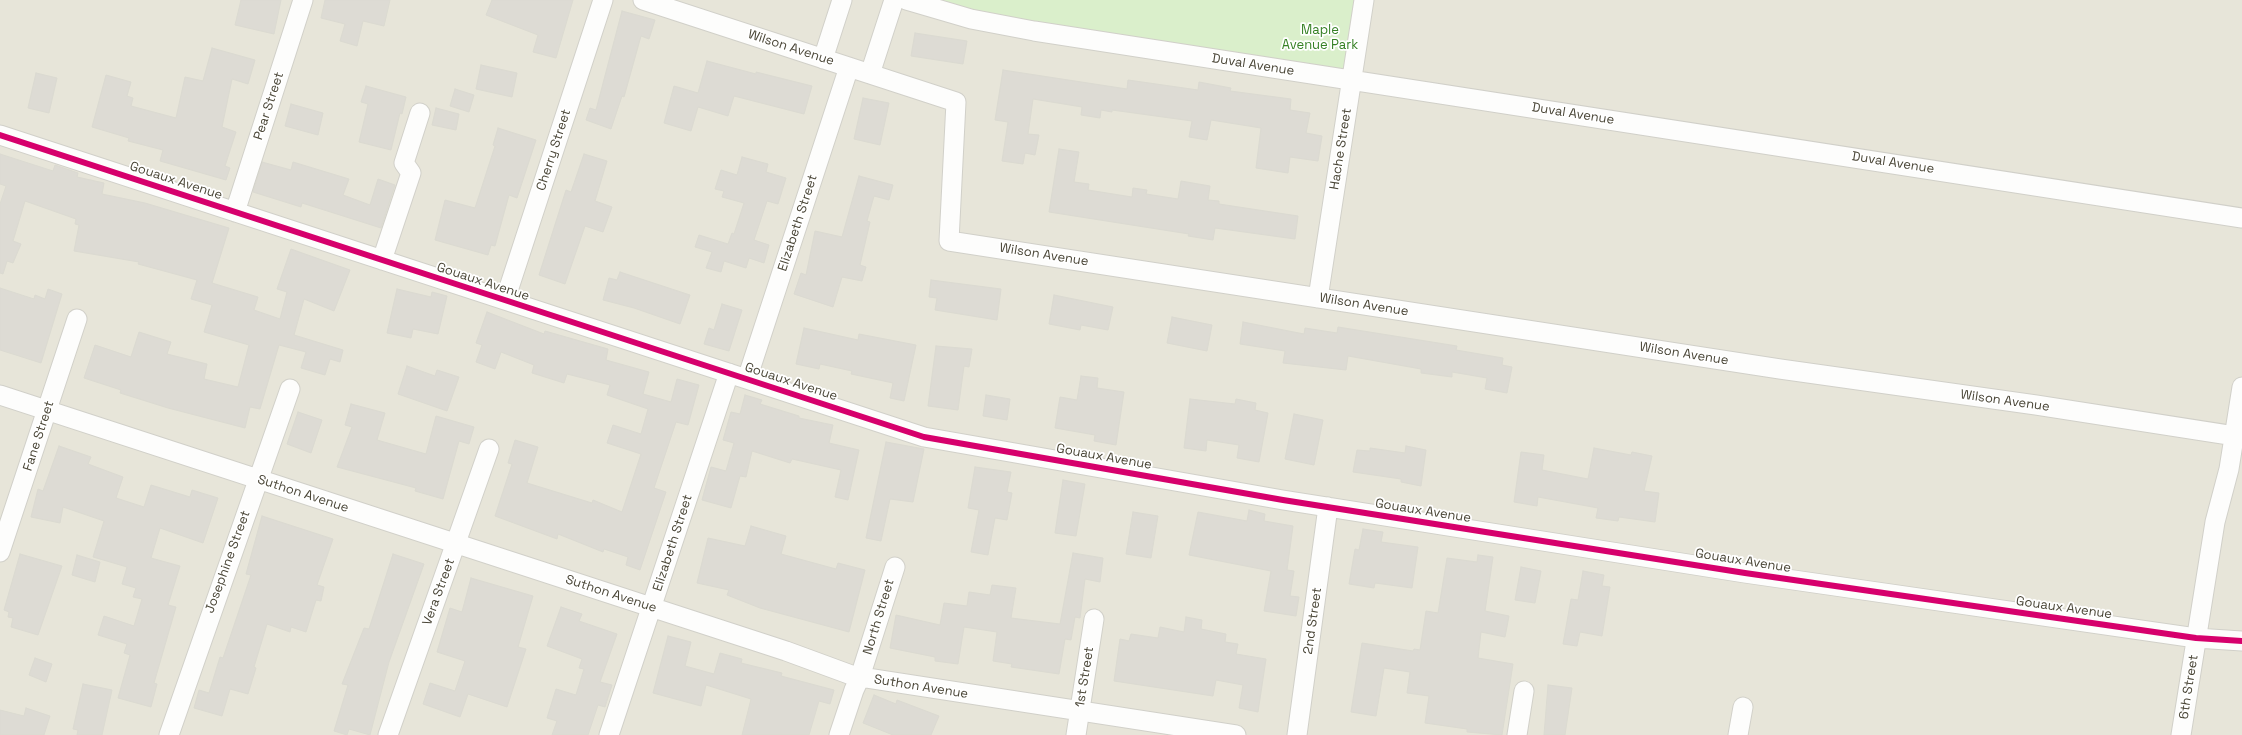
<!DOCTYPE html>
<style>
body{margin:0}
canvas{display:block;background:#f3f2ec}
</style>
<canvas width="2242" height="735"></canvas>
<script>
const g = document.querySelector('canvas').getContext('2d');
g.lineJoin = 'round';
function fill(path, color) {
  g.fillStyle = color;
  g.fill(path, 'evenodd');
}
function toPath(rows) {
  const path = new Path2D();
  for (const r of rows) {
    path.moveTo(r[0], r[1]);
    for (let i = 2; i < r.length; i += 2) path.lineTo(r[i], r[i + 1]);
  }
  return path;
}
function trace(path, color, width, dash) {
  g.strokeStyle = color;
  g.lineWidth = width;
  g.lineCap = dash ? 'butt' : 'round';
  g.setLineDash(dash || []);
  g.stroke(path);
}
function write(font, color, halo, rows, align = 'center') {
  g.font = font + ' "Space Grotesk",sans-serif';
  g.lineWidth = 3.5;
  g.setLineDash([]);
  g.textBaseline = 'middle';
  g.strokeStyle = halo;
  g.fillStyle = color;
  for (const [text, x, y, turn = 0] of rows) {
    g.save();
    g.translate(x, y);
    g.rotate((+turn || 0) * Math.PI / 180);
    g.textAlign = isNaN(turn) ? turn : align;
    if (halo) g.strokeText(text, 0, 0);
    g.fillText(text, 0, 0);
    g.restore();
  }
}
fill(toPath([
 [0,0,2242,0,2242,735,0,735]
]), '#e7e5d9');
fill(toPath([
 [906,0,1364,0,1351,80]
]), '#daefcb');
const building = toPath([
 [241,0,281,0,274,34,235,25,241,0],
 [325,0,390,0,384,26,363,21,357,46,340,41,345,24,321,18,325,0],
 [492,0,573,0,556,58,533,52,538,35,486,15,492,0],
 [622,11,655,20,649,39,641,36,624,97,622,96,611,129,586,120,590,108,596,110,622,11],
 [915,33,967,41,963,64,911,56,915,33],
 [212,48,255,60,248,84,232,79,222,127,236,132,225,166,230,168,226,180,160,161,163,150,128,141,129,138,92,127,106,75,131,82,127,96,133,98,131,106,176,118,185,77,203,81,212,48],
 [707,61,756,74,756,72,812,86,804,114,734,96,728,116,698,107,691,131,664,123,674,86,698,93,707,61],
 [481,65,517,73,512,97,476,89,481,65],
 [1003,70,1127,89,1128,80,1198,90,1199,82,1231,88,1230,91,1291,99,1290,110,1310,113,1306,133,1322,136,1318,161,1290,157,1288,173,1256,168,1261,128,1211,120,1207,140,1189,137,1192,121,1112,110,1112,112,1101,110,1100,118,1081,115,1082,107,1033,99,1028,134,1039,135,1035,155,1025,153,1023,164,1002,161,1008,122,995,120,1003,70],
 [36,73,57,78,49,113,28,108,36,73],
 [366,86,406,97,402,114,400,113,391,150,359,142,368,104,361,102,366,86],
 [455,89,474,95,469,112,450,106,455,89],
 [863,98,889,103,880,145,854,139,863,98],
 [291,104,323,113,318,135,285,126,291,104],
 [436,108,459,114,456,130,432,125,436,108],
 [498,128,536,140,517,198,509,195,495,246,491,245,488,255,435,240,445,200,475,208,495,146,493,145,498,128],
 [1059,149,1079,152,1074,182,1089,184,1088,190,1132,197,1133,188,1147,190,1146,194,1178,199,1181,181,1210,186,1208,200,1219,201,1219,204,1298,216,1295,239,1215,228,1213,240,1188,236,1189,234,1049,212,1059,149],
 [0,154,53,171,55,165,78,173,77,177,104,183,102,194,145,203,229,228,212,283,258,297,254,310,280,319,287,292,277,289,291,249,350,270,334,311,304,299,294,335,343,350,340,362,330,359,325,375,301,368,306,352,279,345,260,409,250,407,245,428,168,408,120,393,121,390,84,378,95,345,131,357,139,332,171,342,167,354,207,364,204,379,238,387,249,345,204,332,212,305,191,299,197,280,138,264,139,262,74,251,79,225,75,224,76,219,25,201,13,241,21,244,13,263,7,261,3,274,0,273,0,204,6,186,0,184,0,154],
 [584,154,607,161,595,201,612,207,603,232,585,226,565,284,539,275,566,190,571,192,584,154],
 [742,157,768,164,766,172,786,178,778,204,767,201,754,240,769,245,764,263,749,258,746,268,724,261,721,272,706,268,712,252,695,247,699,235,728,244,732,233,734,234,744,203,722,197,724,191,715,189,721,170,737,175,742,157],
 [262,162,291,170,293,162,349,179,343,195,370,205,378,179,395,185,381,228,302,203,301,207,253,192,262,162],
 [859,176,893,185,889,200,874,196,867,221,870,222,860,265,866,267,862,281,842,277,833,307,794,294,801,273,806,275,815,231,842,237,859,176],
 [620,272,690,295,680,324,634,308,603,300,609,278,617,280,620,272],
 [931,280,1001,289,997,320,935,310,937,298,929,297,931,280],
 [0,288,34,299,35,295,45,299,48,289,62,294,41,363,0,350,0,288],
 [397,289,431,297,432,292,447,296,438,334,413,329,411,338,387,333,397,289],
 [1054,295,1113,307,1108,330,1081,325,1080,330,1049,324,1054,295],
 [722,304,742,310,729,351,704,344,709,328,714,330,722,304],
 [487,312,544,334,545,331,608,349,606,360,649,372,643,394,671,402,677,379,699,385,688,425,676,422,654,488,666,492,640,570,626,565,628,557,604,549,603,552,558,534,557,539,495,516,512,464,508,463,515,440,538,447,527,483,592,503,593,500,622,512,641,454,607,443,613,425,641,434,648,409,607,395,610,385,567,374,564,383,532,373,534,365,501,352,495,369,476,362,482,345,476,343,487,312],
 [1172,317,1212,325,1207,351,1167,343,1172,317],
 [1243,322,1304,334,1305,328,1337,333,1338,327,1457,346,1456,350,1503,358,1502,365,1512,367,1507,393,1485,389,1487,378,1452,372,1452,377,1421,373,1421,369,1348,356,1346,370,1283,363,1285,351,1240,344,1243,322],
 [804,328,858,340,859,334,916,345,904,401,890,398,893,383,851,374,852,371,820,364,819,369,796,364,804,328],
 [936,346,972,349,969,367,964,366,958,410,928,406,936,346],
 [407,366,435,376,437,370,459,377,447,411,398,394,407,366],
 [1081,376,1098,378,1097,388,1124,392,1116,445,1094,441,1095,435,1055,428,1060,397,1077,400,1081,376],
 [745,395,762,400,760,404,799,416,799,418,833,425,829,443,859,450,848,500,835,497,841,470,792,459,790,463,752,451,746,477,740,476,731,508,702,500,711,467,726,471,734,443,723,440,731,412,740,414,745,395],
 [986,395,1010,399,1007,420,983,416,986,395],
 [1190,399,1235,404,1236,399,1256,403,1255,410,1268,413,1259,462,1237,458,1239,445,1207,440,1206,451,1184,448,1190,399],
 [351,404,385,413,377,440,426,454,436,416,474,427,469,444,459,441,443,499,415,491,416,488,337,467,352,427,345,425,351,404],
 [298,412,322,420,311,453,287,444,298,412],
 [1294,414,1323,420,1314,465,1285,459,1294,414],
 [886,442,924,449,913,502,890,499,881,541,866,538,886,442],
 [59,446,91,457,88,464,123,477,116,498,144,507,151,485,190,497,192,490,218,498,203,543,160,528,151,558,180,566,168,605,176,607,154,683,157,684,151,707,118,698,130,655,124,653,127,644,98,635,104,616,134,626,142,599,133,597,136,588,122,584,127,567,93,557,104,521,63,507,60,523,31,517,38,489,43,491,59,446],
 [1406,446,1426,450,1421,486,1401,482,1401,479,1353,472,1357,450,1370,451,1370,448,1405,453,1406,446],
 [1594,448,1631,455,1632,452,1652,456,1644,491,1659,493,1655,522,1619,517,1618,521,1596,518,1598,508,1538,497,1537,506,1514,502,1521,452,1544,455,1542,470,1588,479,1594,448],
 [975,467,1011,472,1007,492,1012,493,1007,520,995,518,988,555,971,552,979,510,968,508,975,467],
 [1063,480,1085,484,1076,536,1055,533,1063,480],
 [1249,510,1265,514,1264,521,1293,526,1287,570,1294,571,1290,596,1299,597,1296,616,1264,611,1271,571,1189,555,1198,512,1247,521,1249,510],
 [1133,512,1158,516,1151,558,1126,554,1133,512],
 [262,516,333,539,317,585,324,587,321,601,316,600,306,632,291,627,290,632,267,624,254,667,256,668,248,694,230,689,222,716,194,708,199,690,209,693,220,657,223,658,251,575,246,574,262,516],
 [751,526,786,536,781,554,836,569,838,563,865,570,849,632,760,608,727,595,729,590,697,583,708,538,745,546,751,526],
 [1363,529,1383,532,1381,542,1418,547,1412,588,1375,583,1374,588,1349,584,1355,549,1359,550,1363,529],
 [1073,553,1103,558,1100,582,1085,579,1080,618,1075,617,1071,640,1065,639,1059,674,1011,667,1012,664,993,661,997,632,964,627,958,664,935,661,935,657,890,648,896,615,940,625,944,603,967,606,969,592,990,595,992,585,1016,588,1011,618,1060,624,1073,553],
 [20,554,62,566,38,635,11,627,13,618,8,617,9,612,4,610,20,554],
 [393,554,424,564,389,662,370,735,349,729,347,735,334,731,348,685,342,684,364,628,369,629,393,554],
 [77,555,100,562,95,582,72,575,77,555],
 [1478,555,1493,557,1485,611,1509,616,1505,637,1481,632,1478,658,1513,664,1502,735,1467,732,1467,729,1425,723,1429,696,1407,693,1410,672,1384,668,1376,716,1351,712,1362,643,1413,651,1414,649,1420,650,1426,611,1438,613,1447,558,1477,562,1478,555],
 [1521,567,1541,571,1535,603,1515,600,1521,567],
 [1583,571,1604,575,1602,586,1610,587,1602,636,1580,632,1577,646,1563,644,1571,599,1578,600,1583,571],
 [471,578,533,596,518,647,526,649,507,707,468,694,460,717,423,704,430,683,455,691,465,661,437,652,450,608,462,612,471,578],
 [561,607,582,614,579,621,617,634,600,682,612,685,605,707,598,705,588,735,552,735,557,721,547,718,556,689,576,695,584,669,579,668,582,659,547,646,561,607],
 [1186,617,1202,620,1201,629,1226,634,1225,642,1238,644,1236,654,1266,659,1258,712,1239,708,1243,685,1216,680,1213,696,1114,681,1120,639,1129,641,1131,634,1158,638,1160,627,1184,632,1186,617],
 [668,636,691,642,685,666,714,674,720,653,742,659,741,663,782,673,781,676,834,690,830,704,819,701,809,735,742,735,751,699,706,685,701,706,653,693,668,636],
 [35,658,52,664,46,682,29,675,35,658],
 [83,684,112,690,102,735,77,735,78,730,73,729,83,684],
 [1548,685,1572,688,1565,735,1544,735,1548,685],
 [874,695,896,704,897,700,939,716,931,735,893,735,863,723,874,695],
 [26,708,50,716,44,735,0,735,0,710,24,716,26,708]
]);
fill(building, '#dddbd4');
trace(building, '#dbdad1', 1);
const street = toPath([
 [643,0,956,102,949,241,1780,369,2036,405,2242,437],
 [906,0,971,19,1034,31,2242,218],
 [823,59,842,0],
 [870,74,894,0],
 [0,135,924,437,1283,500,1745,573,2196,638,2242,641],
 [235,212,303,0],
 [382,260,411,173,404,163,420,113],
 [1318,298,1364,0],
 [505,300,603,0],
 [747,379,849,67],
 [0,395,786,651,854,676,1236,735],
 [0,552,77,319],
 [169,735,290,389],
 [388,735,489,449],
 [609,735,729,373],
 [839,735,854,690,860,677,895,567],
 [1076,735,1094,619],
 [1297,735,1328,507],
 [1517,735,1524,691],
 [1738,735,1743,707],
 [2181,735,2215,522,2229,469,2242,387]
]);
trace(street, '#d1d0c9', 21);
trace(street, '#fdfdfc', 19);
trace(toPath([
 [0,135,924,437,1283,500,1745,573,2196,638,2242,641]
]), '#d6006c', 6);
write('13px', '#368125', '#fff', [
 ["Maple",1320,30],
 ["Avenue Park",1320,45]
]);
write('13px', '#4a4637', '#fff', [
 ["Wilson Avenue",791,48,18],
 ["Duval Avenue",1253,65,9],
 ["Pear Street",269,106,-72],
 ["Duval Avenue",1573,114,9],
 ["Hache Street",1341,149,-81],
 ["Cherry Street",554,150,-72],
 ["Duval Avenue",1893,163,9],
 ["Gouaux Avenue",176,181,18],
 ["Elizabeth Street",798,223,-72],
 ["Wilson Avenue",1044,255,9],
 ["Gouaux Avenue",483,282,18],
 ["Wilson Avenue",1364,305,9],
 ["Wilson Avenue",1684,354,9],
 ["Gouaux Avenue",791,382,18],
 ["Wilson Avenue",2005,401,8],
 ["Fane Street",39,436,-72],
 ["Gouaux Avenue",1104,457,10],
 ["Suthon Avenue",303,494,18],
 ["Gouaux Avenue",1423,511,9],
 ["Elizabeth Street",673,543,-72],
 ["Gouaux Avenue",1743,561,9],
 ["Josephine Street",228,562,-70],
 ["Vera Street",439,592,-70],
 ["Suthon Avenue",611,594,18],
 ["Gouaux Avenue",2064,608,8],
 ["North Street",879,617,-73],
 ["2nd Street",1313,621,-82],
 ["1st Street",1085,677,-81],
 ["Suthon Avenue",921,687,9],
 ["6th Street",2189,687,-81]
]);
</script>
